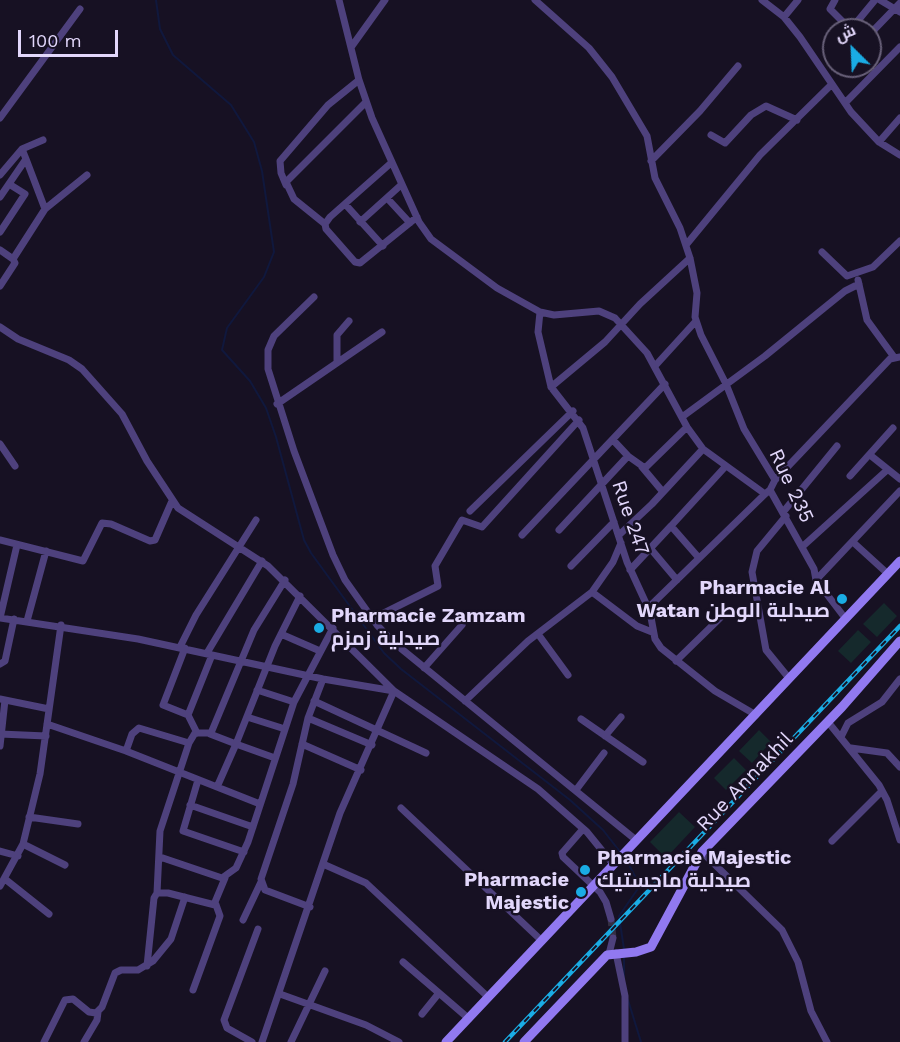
<!DOCTYPE html>
<meta charset="utf-8">
<style>
body{margin:0}
#map{position:relative;width:900px;height:1042px;overflow:hidden;background:#171123;font-family:"Work Sans",Cairo,sans-serif}
canvas{display:block}
.north{position:absolute;left:822px;top:18px;width:60px;height:60px;box-sizing:border-box;background:#171123;border:2px solid #686079;border-radius:50%;rotate:336deg;font-size:16px;font-weight:700;line-height:24px;text-align:center;color:#e2d7fb}
.north::after{content:'';display:block;margin:auto;width:21px;height:27px;background:#1aace4;clip-path:polygon(50% 0,100% 100%,50% 72%,0 100%)}
.scale{position:absolute;left:18px;top:30px;width:100px;height:27px;box-sizing:border-box;border:3px solid #e2d7fb;border-top:0;padding-left:8px;font-size:18px;line-height:21px;white-space:nowrap;color:#e2d7fb;-webkit-text-stroke:4px #171123;paint-order:stroke}
</style>
<div id="map">
<canvas width="900" height="1042"></canvas>
<div class="north">ش</div>
<div class="scale">100 m</div>
</div>
<script>
const g = document.querySelector('canvas').getContext('2d');
g.lineJoin = 'round';
function fill(path, color) {
  g.fillStyle = color;
  g.fill(path, 'evenodd');
}
function toPath(rows) {
  const path = new Path2D();
  for (const r of rows) {
    path.moveTo(r[0], r[1]);
    for (let i = 2; i < r.length; i += 2) path.lineTo(r[i], r[i + 1]);
  }
  return path;
}
function trace(path, color, width, dash) {
  g.strokeStyle = color;
  g.lineWidth = width;
  g.lineCap = dash ? 'butt' : 'round';
  g.setLineDash(dash || []);
  g.stroke(path);
}
function write(font, color, halo, rows, align = 'center') {
  g.font = font + ' "Work Sans",Cairo,sans-serif';
  g.lineWidth = 5;
  g.setLineDash([]);
  g.textBaseline = 'middle';
  g.strokeStyle = halo;
  g.fillStyle = color;
  for (const [text, x, y, turn = 0] of rows) {
    g.save();
    g.translate(x, y);
    g.rotate((+turn || 0) * Math.PI / 180);
    g.textAlign = isNaN(turn) ? turn : align;
    if (halo) g.strokeText(text, 0, 0);
    g.fillText(text, 0, 0);
    g.restore();
  }
}
fill(toPath([
 [884,603,897,616,877,637,863,624],
 [858,630,871,642,851,663,838,651],
 [759,730,771,742,752,763,739,751],
 [734,758,746,770,726,790,714,778],
 [679,812,695,827,666,858,650,842]
]), '#15292c');
trace(toPath([
 [156,0,160,29,173,55,231,105,254,142,262,171,274,252,264,277,227,328,222,350,250,381,266,408,276,437,304,540,311,553,384,653,401,669,570,800,603,830,621,853],
 [624,949,619,916,637,890,639,884,625,857],
 [624,979,624,955],
 [628,1000,641,1042]
]), '#10183d', 2);
trace(toPath([
 [611,919,613,938]
]), '#352f43', 7, [7, 3.5]);
trace(toPath([
 [339,0,359,80,372,118,419,222,431,239,497,288,540,312,554,315,599,311,615,318,647,353,687,427,703,449,765,494,770,490],
 [535,0,589,48,612,77,647,136,655,178,680,228,690,258,697,293,695,317,701,335,726,384,744,429,775,480,770,490,814,569,816,580,845,618],
 [762,0,784,17,800,37,851,112,879,142,900,155],
 [835,0,830,9,847,26,856,23,875,0],
 [880,0,900,12],
 [784,17,798,0],
 [870,34,900,3],
 [352,46,385,0],
 [846,102,900,47],
 [0,118,80,9],
 [711,135,725,143,751,115,766,106,797,120],
 [879,142,900,118],
 [26,159,45,209],
 [651,161,700,111,738,66],
 [391,163,330,217,325,224,326,229,355,262,360,263,417,217],
 [0,175,22,149,43,140],
 [286,185,281,173,280,161,328,105,359,80],
 [0,197,26,159,22,149],
 [387,198,410,223],
 [345,204,383,246],
 [360,222,401,185],
 [325,224,294,199,286,182,366,102],
 [0,232,25,194,9,184],
 [686,245,760,155,831,85],
 [0,250,13,259,45,209,87,175],
 [822,252,847,276,873,267,900,241],
 [690,258,640,304,605,342,551,387,583,428,627,562,650,612,655,639,661,648,715,691,756,715],
 [858,280,867,320,894,357],
 [0,286,15,263,13,259],
 [314,297,274,336,268,350,268,369,294,451,333,555,345,580,377,625,393,642,636,840],
 [540,312,538,332,551,387],
 [0,327,18,339,69,360,82,369,122,414,147,461,178,508,268,566,394,691,340,813,262,1042],
 [337,362,337,335,349,321],
 [655,366,696,321],
 [277,404,382,332],
 [682,417,765,356,845,291,859,284],
 [613,440,628,456,645,468,687,427],
 [0,444,15,466],
 [870,455,900,479],
 [642,467,663,492],
 [850,476,893,428],
 [775,480,890,359,900,357],
 [470,511,573,411],
 [784,511,837,446],
 [786,516,757,551,752,572,766,650,788,677],
 [671,526,725,467],
 [559,530,628,456],
 [522,535,665,384],
 [619,535,652,504,703,449],
 [0,540,83,561,102,523,111,524,150,541,155,540,172,501],
 [854,543,888,574],
 [802,547,886,471],
 [650,548,677,580],
 [571,566,614,522],
 [630,570,671,526,699,558],
 [816,580,900,491],
 [592,592,637,626,652,632],
 [648,608,765,494],
 [0,618,138,639,323,679,394,691,538,789,587,832,613,864],
 [0,618,17,545],
 [372,619,438,586,435,566,462,520,482,527,579,420],
 [27,621,46,551],
 [281,634,320,651],
 [538,634,568,675],
 [180,647,196,615,256,520],
 [185,648,163,705,188,715,197,733],
 [207,653,262,561],
 [676,661,720,618],
 [0,664,5,661,14,619],
 [424,668,462,625],
 [257,690,294,702],
 [0,699,49,709],
 [314,701,426,753],
 [465,701,528,641,592,592,613,562,621,543],
 [188,715,212,655],
 [247,717,285,729],
 [308,718,372,745],
 [581,719,643,762],
 [828,722,879,785,887,800,900,840],
 [47,724,126,751,132,734,139,728,189,743],
 [0,734,46,736],
 [210,734,236,744,275,646,300,596],
 [605,736,621,717],
 [841,737,848,723,882,702,900,679],
 [302,744,361,770],
 [0,746,5,700],
 [851,748,887,753,900,767],
 [126,751,260,804],
 [198,780,183,831,244,852],
 [217,787,236,744,275,758],
 [576,790,604,753],
 [190,805,253,827],
 [401,808,542,941],
 [29,817,78,824],
 [583,829,562,853,563,857,600,892,606,902,611,919],
 [832,841,882,791],
 [23,844,65,865],
 [0,851,18,856],
 [702,852,782,930,798,962,811,1011,827,1042],
 [160,857,222,878,236,868,248,842,294,702,333,628],
 [323,864,366,883,488,997],
 [5,879,49,914],
 [0,886,23,844,40,774,61,625],
 [157,893,160,831,189,743,195,733,211,733,254,630,285,580],
 [310,907,265,890,261,879,293,784,308,718,323,679],
 [243,920,261,882],
 [616,953,625,996,625,1042],
 [609,954,613,938],
 [403,962,468,1018],
 [147,966,154,898,157,893,168,893,215,905],
 [193,990,220,916,215,902,225,878],
 [280,994,366,1025,399,1042],
 [422,1014,439,993],
 [44,1042,65,1000,73,999,89,1012,96,1013,102,1007,115,973,121,970,138,970,153,961,171,939,185,897],
 [84,1042,97,1020,98,1012],
 [252,1042,227,1028,224,1020,258,929],
 [291,1042,325,971]
]), '#4e417d', 7);
trace(toPath([
 [446,1042,900,561],
 [524,1042,607,955,636,952,651,947,702,852,842,707,900,641]
]), '#9179f0', 9);
const rail = toPath([
 [505,1042,900,626]
]);
trace(rail, '#1aace4', 4.5);
trace(rail, '#171123', 2, [7]);
for (const [x, y, r, color] of [
 [842,599,6,"#1aace4"],
 [319,628,6,"#1aace4"],
 [585,870,6,"#1aace4"],
 [581,892,6,"#1aace4"]
]) {
  const dot = new Path2D();
  dot.arc(x, y, r, 0, 2 * Math.PI);
  g.fillStyle = color;
  g.fill(dot);
  trace(dot, '#171123', 2);
}
write('20px', '#e2d7fb', '#171123', [
 ["Rue 235",791,486,65],
 ["Rue 247",630,518,71],
 ["Rue Annakhil",745,782,-46]
]);
write('bold 20px', '#e2d7fb', '#171123', [
 ["Pharmacie Al",830,588],
 ["Watan صيدلية الوطن",830,611],
 ["Pharmacie Zamzam",331,616,"left"],
 ["صيدلية زمزم",331,639,"left"],
 ["Pharmacie Majestic",597,858,"left"],
 ["صيدلية ماجستيك",597,881,"left"],
 ["Pharmacie",569,880],
 ["Majestic",569,903]
], 'right');
</script>
